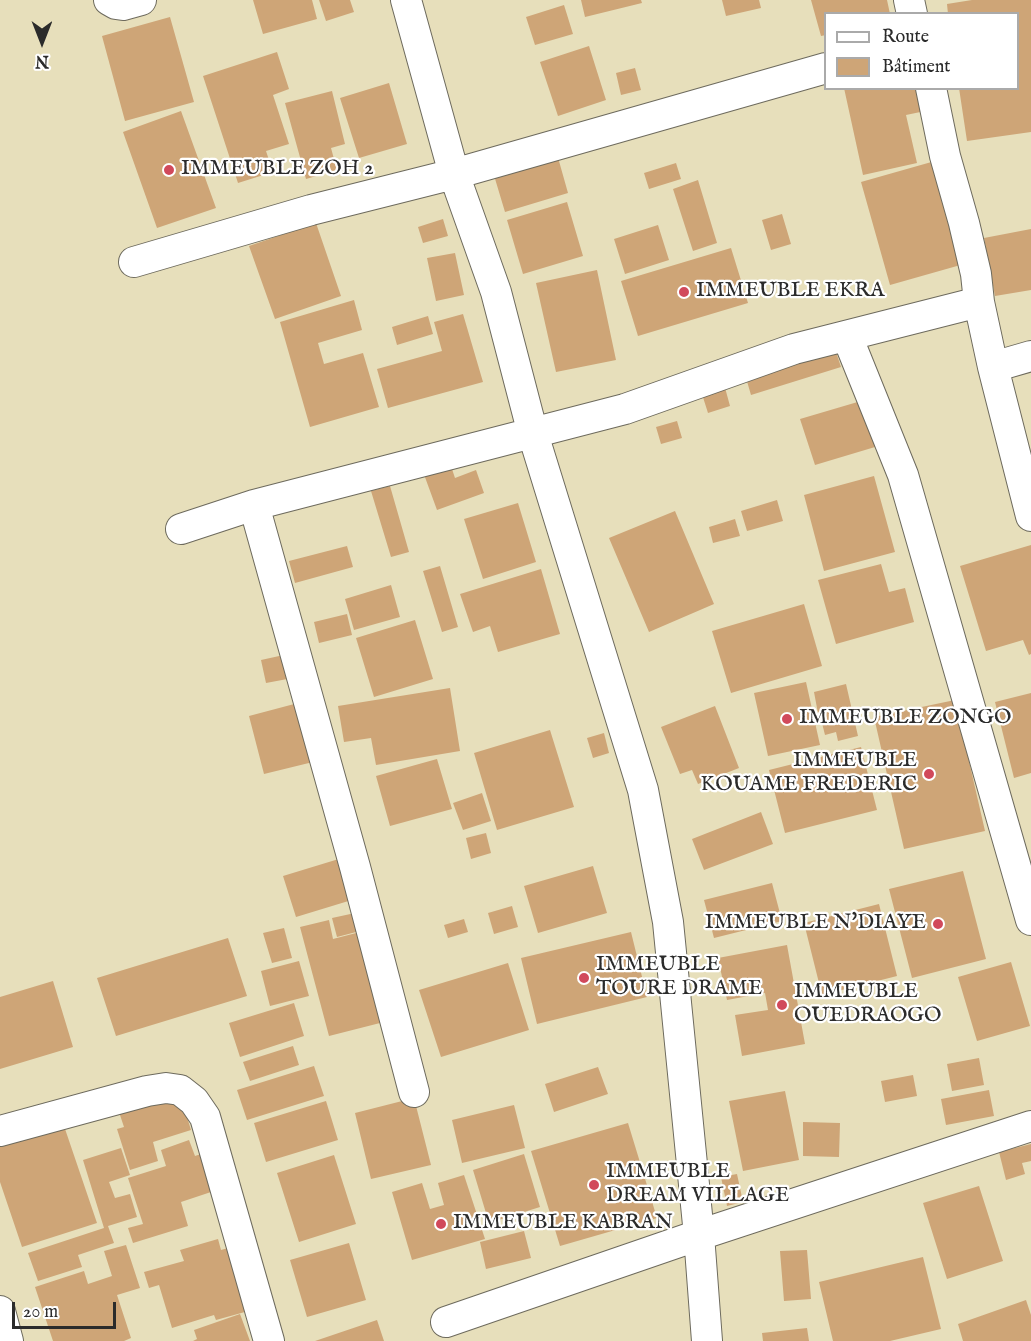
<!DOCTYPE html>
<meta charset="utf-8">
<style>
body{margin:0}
#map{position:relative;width:1031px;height:1341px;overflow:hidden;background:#e7dfbb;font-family:"IM FELL English",serif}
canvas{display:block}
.legend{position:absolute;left:824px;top:12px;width:195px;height:78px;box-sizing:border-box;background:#fff;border:2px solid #aaa;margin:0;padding:8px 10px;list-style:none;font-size:18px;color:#2b2b2b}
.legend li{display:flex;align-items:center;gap:12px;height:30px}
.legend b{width:30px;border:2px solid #aaa}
.north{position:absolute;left:12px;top:12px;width:60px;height:60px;-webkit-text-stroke:4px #fff;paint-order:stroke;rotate:180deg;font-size:16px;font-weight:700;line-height:24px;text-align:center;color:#2b2b2b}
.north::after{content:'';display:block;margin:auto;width:21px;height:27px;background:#2b2b2b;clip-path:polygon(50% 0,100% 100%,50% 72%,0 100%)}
.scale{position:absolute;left:12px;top:1302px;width:104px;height:27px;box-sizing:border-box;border:3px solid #2b2b2b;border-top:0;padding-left:8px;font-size:18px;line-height:21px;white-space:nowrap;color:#2b2b2b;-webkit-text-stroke:4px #fff;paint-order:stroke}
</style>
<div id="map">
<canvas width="1031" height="1341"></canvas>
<ul class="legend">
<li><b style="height:8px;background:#fff"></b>Route</li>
<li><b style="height:16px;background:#cea577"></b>Bâtiment</li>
</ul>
<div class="north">N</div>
<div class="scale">20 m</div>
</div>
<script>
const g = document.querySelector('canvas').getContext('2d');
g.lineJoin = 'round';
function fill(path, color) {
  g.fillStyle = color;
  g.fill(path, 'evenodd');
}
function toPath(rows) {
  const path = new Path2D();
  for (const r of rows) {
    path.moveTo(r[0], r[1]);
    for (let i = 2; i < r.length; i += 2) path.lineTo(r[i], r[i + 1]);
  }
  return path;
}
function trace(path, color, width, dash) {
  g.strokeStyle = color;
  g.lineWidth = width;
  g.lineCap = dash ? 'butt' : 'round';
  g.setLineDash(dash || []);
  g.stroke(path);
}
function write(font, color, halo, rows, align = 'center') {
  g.font = font + ' "IM FELL English",serif';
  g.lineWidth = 4.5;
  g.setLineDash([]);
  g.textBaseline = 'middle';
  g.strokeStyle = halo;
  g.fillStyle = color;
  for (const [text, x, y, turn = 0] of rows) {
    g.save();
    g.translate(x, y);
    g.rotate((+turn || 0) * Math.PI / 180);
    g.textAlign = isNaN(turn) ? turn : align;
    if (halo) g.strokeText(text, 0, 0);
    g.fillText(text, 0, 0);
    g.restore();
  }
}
fill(toPath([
 [253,0,312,0,317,19,263,34],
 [319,0,350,0,354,12,326,21],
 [581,0,641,0,642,3,585,17],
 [722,0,759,0,761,8,726,16],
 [811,0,887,0,890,14,826,14,826,35,821,36],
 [972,0,1031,0,1031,132,967,141,959,88,1018,88,1018,14,948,14,947,4],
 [564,5,573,34,535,45,526,17],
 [170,17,194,102,125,121,102,36],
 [589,46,606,100,558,116,540,62],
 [277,52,289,89,273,95,289,144,266,151,273,172,238,183,203,76],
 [635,68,641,90,621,95,616,73],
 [389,83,407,144,359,158,340,98],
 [844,88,926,88,930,110,906,115,917,163,863,175],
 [332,91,345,144,331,148,337,170,306,179,285,103],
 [181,111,216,208,157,228,123,132],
 [557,154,568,193,505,212,493,172],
 [935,161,964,264,890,285,861,182],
 [676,163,681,179,649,189,644,173],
 [698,180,717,243,693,251,673,189],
 [567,202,583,256,523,274,507,220],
 [782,214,791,244,771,250,762,220],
 [443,219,448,236,423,243,418,227],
 [316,223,341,296,275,319,249,246],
 [658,225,669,260,625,274,614,239],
 [1031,229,1031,290,995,296,984,238],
 [731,248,748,303,638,336,621,281],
 [455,253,464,295,436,301,427,258],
 [597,270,616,360,556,372,536,283],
 [354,300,362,330,318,343,324,364,363,353,379,407,310,427,280,322],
 [463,314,483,382,388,408,377,369,442,351,434,322],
 [428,316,433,334,397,345,392,327],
 [833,343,841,367,751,395,744,371],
 [724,384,730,406,708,413,701,391],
 [861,401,875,447,815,465,800,419],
 [677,421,682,438,661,444,656,427],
 [449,460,455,478,476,470,484,493,437,510,422,469],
 [874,476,895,552,824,571,804,495],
 [390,486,409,552,391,557,371,491],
 [777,500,783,521,747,531,741,511],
 [518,503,536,562,483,579,464,519],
 [675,511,714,604,649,632,609,538],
 [735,519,740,536,713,543,709,527],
 [1031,545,1031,654,1029,655,1023,640,986,651,960,566],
 [347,546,353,567,295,583,289,561],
 [881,564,889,592,905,588,914,622,836,644,818,580],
 [440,566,458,627,442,632,423,571],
 [541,569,560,634,498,652,490,626,473,632,460,594],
 [391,585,400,617,354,630,345,599],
 [804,604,822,666,731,693,712,631],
 [347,614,352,635,319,643,314,622],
 [415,620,433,679,374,697,356,638],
 [293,653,298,677,266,683,261,660],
 [806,682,820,745,768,756,754,693],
 [846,684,858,736,838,741,836,732,825,735,822,723,820,724,814,692],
 [450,688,460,751,376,765,371,738,344,742,338,706],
 [1031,693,1031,773,1014,778,995,702],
 [955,700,985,831,904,849,874,717],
 [298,703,313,762,264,774,249,716],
 [715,706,739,768,698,784,692,770,680,774,661,727],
 [550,730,574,807,497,830,474,753],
 [604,733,609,753,593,758,587,738],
 [861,747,877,810,785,833,769,770],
 [437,759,452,809,390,826,376,776],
 [482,793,491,821,463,830,453,803],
 [761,812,773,844,704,870,692,839],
 [486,833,491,853,471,859,466,838],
 [342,858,355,899,296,917,283,876],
 [593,866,607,913,538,933,524,886],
 [963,871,986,959,912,978,889,889],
 [772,883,782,921,714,938,704,900],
 [879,904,897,976,822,995,804,923],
 [512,906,518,927,494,934,488,913],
 [355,913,360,931,337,937,332,918],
 [464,919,468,932,448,938,444,925],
 [329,920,333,939,360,932,384,1022,329,1036,300,927],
 [284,928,292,958,272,963,263,933],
 [631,932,647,997,537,1024,521,958],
 [228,938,247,996,116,1036,97,978],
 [787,945,805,1044,742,1056,735,1015,768,1010,765,993,727,1000,718,958],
 [299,961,309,996,270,1006,261,971],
 [1011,962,1030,1026,977,1041,958,977],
 [508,963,529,1030,441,1057,419,990],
 [53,981,73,1047,0,1069,0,997],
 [294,1003,304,1036,240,1057,229,1023],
 [293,1046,299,1065,250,1081,243,1062],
 [979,1058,984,1085,952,1091,947,1064],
 [314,1066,324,1096,247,1120,237,1090],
 [598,1067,608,1094,554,1112,545,1084],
 [913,1075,917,1096,885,1102,881,1081],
 [989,1090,994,1116,946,1125,941,1099],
 [785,1091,799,1160,743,1171,729,1101],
 [181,1098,191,1130,153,1142,158,1161,130,1170,117,1129,124,1127,119,1112],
 [414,1098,431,1165,371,1179,355,1113],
 [326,1101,338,1140,266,1162,254,1123],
 [514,1105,525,1148,462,1163,452,1120],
 [803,1122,840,1123,839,1157,803,1156],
 [63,1123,97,1223,22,1247,0,1182,0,1144],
 [628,1123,657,1218,560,1246,531,1151],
 [189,1140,195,1156,207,1152,220,1189,181,1202,188,1226,133,1243,128,1228,143,1224,128,1178,166,1166,161,1150],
 [1031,1144,1031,1161,1022,1163,1025,1174,1006,1180,999,1152],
 [121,1148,130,1175,109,1182,115,1198,130,1194,137,1217,108,1226,114,1243,78,1255,82,1267,38,1281,28,1253,104,1228,83,1160],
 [524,1154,540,1207,489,1223,473,1170],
 [334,1155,356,1224,299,1242,277,1173],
 [737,1174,743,1202,727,1206,721,1177],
 [464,1175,485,1239,412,1260,392,1192,422,1183,430,1209,444,1205,438,1183],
 [979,1186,1003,1261,947,1279,923,1203],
 [524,1231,531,1258,486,1269,480,1242],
 [218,1239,221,1250,228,1248,252,1310,216,1320,214,1315,172,1328,159,1285,149,1288,144,1272,184,1261,180,1250],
 [349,1243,366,1300,307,1317,290,1260],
 [126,1245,140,1288,117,1295,131,1338,124,1341,53,1341,35,1287,84,1271,88,1284,112,1276,104,1251],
 [807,1250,811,1299,784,1301,780,1251],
 [923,1257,941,1329,890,1341,833,1341,819,1282],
 [1026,1300,1031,1315,1031,1341,963,1341,958,1324],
 [240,1314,250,1341,193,1341,197,1339,194,1330],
 [377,1320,384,1341,315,1341],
 [807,1328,809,1341,763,1341,762,1333]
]), '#cea577');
const street = toPath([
 [109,0,116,4,123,5,141,0],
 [406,0,454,174,496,292,533,434,643,790,668,922,699,1235,707,1341],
 [909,0,912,14],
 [931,88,945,156,964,223,976,274,979,302,993,367,1031,516],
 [134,262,311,210,454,174,826,68],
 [847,336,903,475,1031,920],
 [993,367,1031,356],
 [254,505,355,867,414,1092],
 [181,529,254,505,625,409,794,349,979,302],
 [0,1131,147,1091,166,1088,180,1090,194,1101,205,1117,269,1341],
 [0,1311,8,1341],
 [446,1322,699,1235,1031,1126]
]);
trace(street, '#6d6a5d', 32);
trace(street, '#fff', 30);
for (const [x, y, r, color] of [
 [169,170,6,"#d1495b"],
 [684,292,6,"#d1495b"],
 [787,719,6,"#d1495b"],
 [929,774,6,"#d1495b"],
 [938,924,6,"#d1495b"],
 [584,978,6,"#d1495b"],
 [782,1005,6,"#d1495b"],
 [594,1185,6,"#d1495b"],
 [441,1224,6,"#d1495b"]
]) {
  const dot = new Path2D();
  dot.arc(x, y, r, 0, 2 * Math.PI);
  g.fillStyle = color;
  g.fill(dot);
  trace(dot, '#fff', 2);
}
write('21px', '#2b2b2b', '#fff', [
 ["IMMEUBLE ZOH 2",181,170],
 ["IMMEUBLE EKRA",696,292],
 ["IMMEUBLE ZONGO",799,719],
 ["IMMEUBLE",917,762,"right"],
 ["KOUAME FREDERIC",917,786,"right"],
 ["IMMEUBLE N'DIAYE",926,924,"right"],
 ["IMMEUBLE",596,966],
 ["TOURE DRAME",596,990],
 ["IMMEUBLE",794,993],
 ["OUEDRAOGO",794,1017],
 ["IMMEUBLE",606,1173],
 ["DREAM VILLAGE",606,1197],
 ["IMMEUBLE KABRAN",453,1224]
], 'left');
</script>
